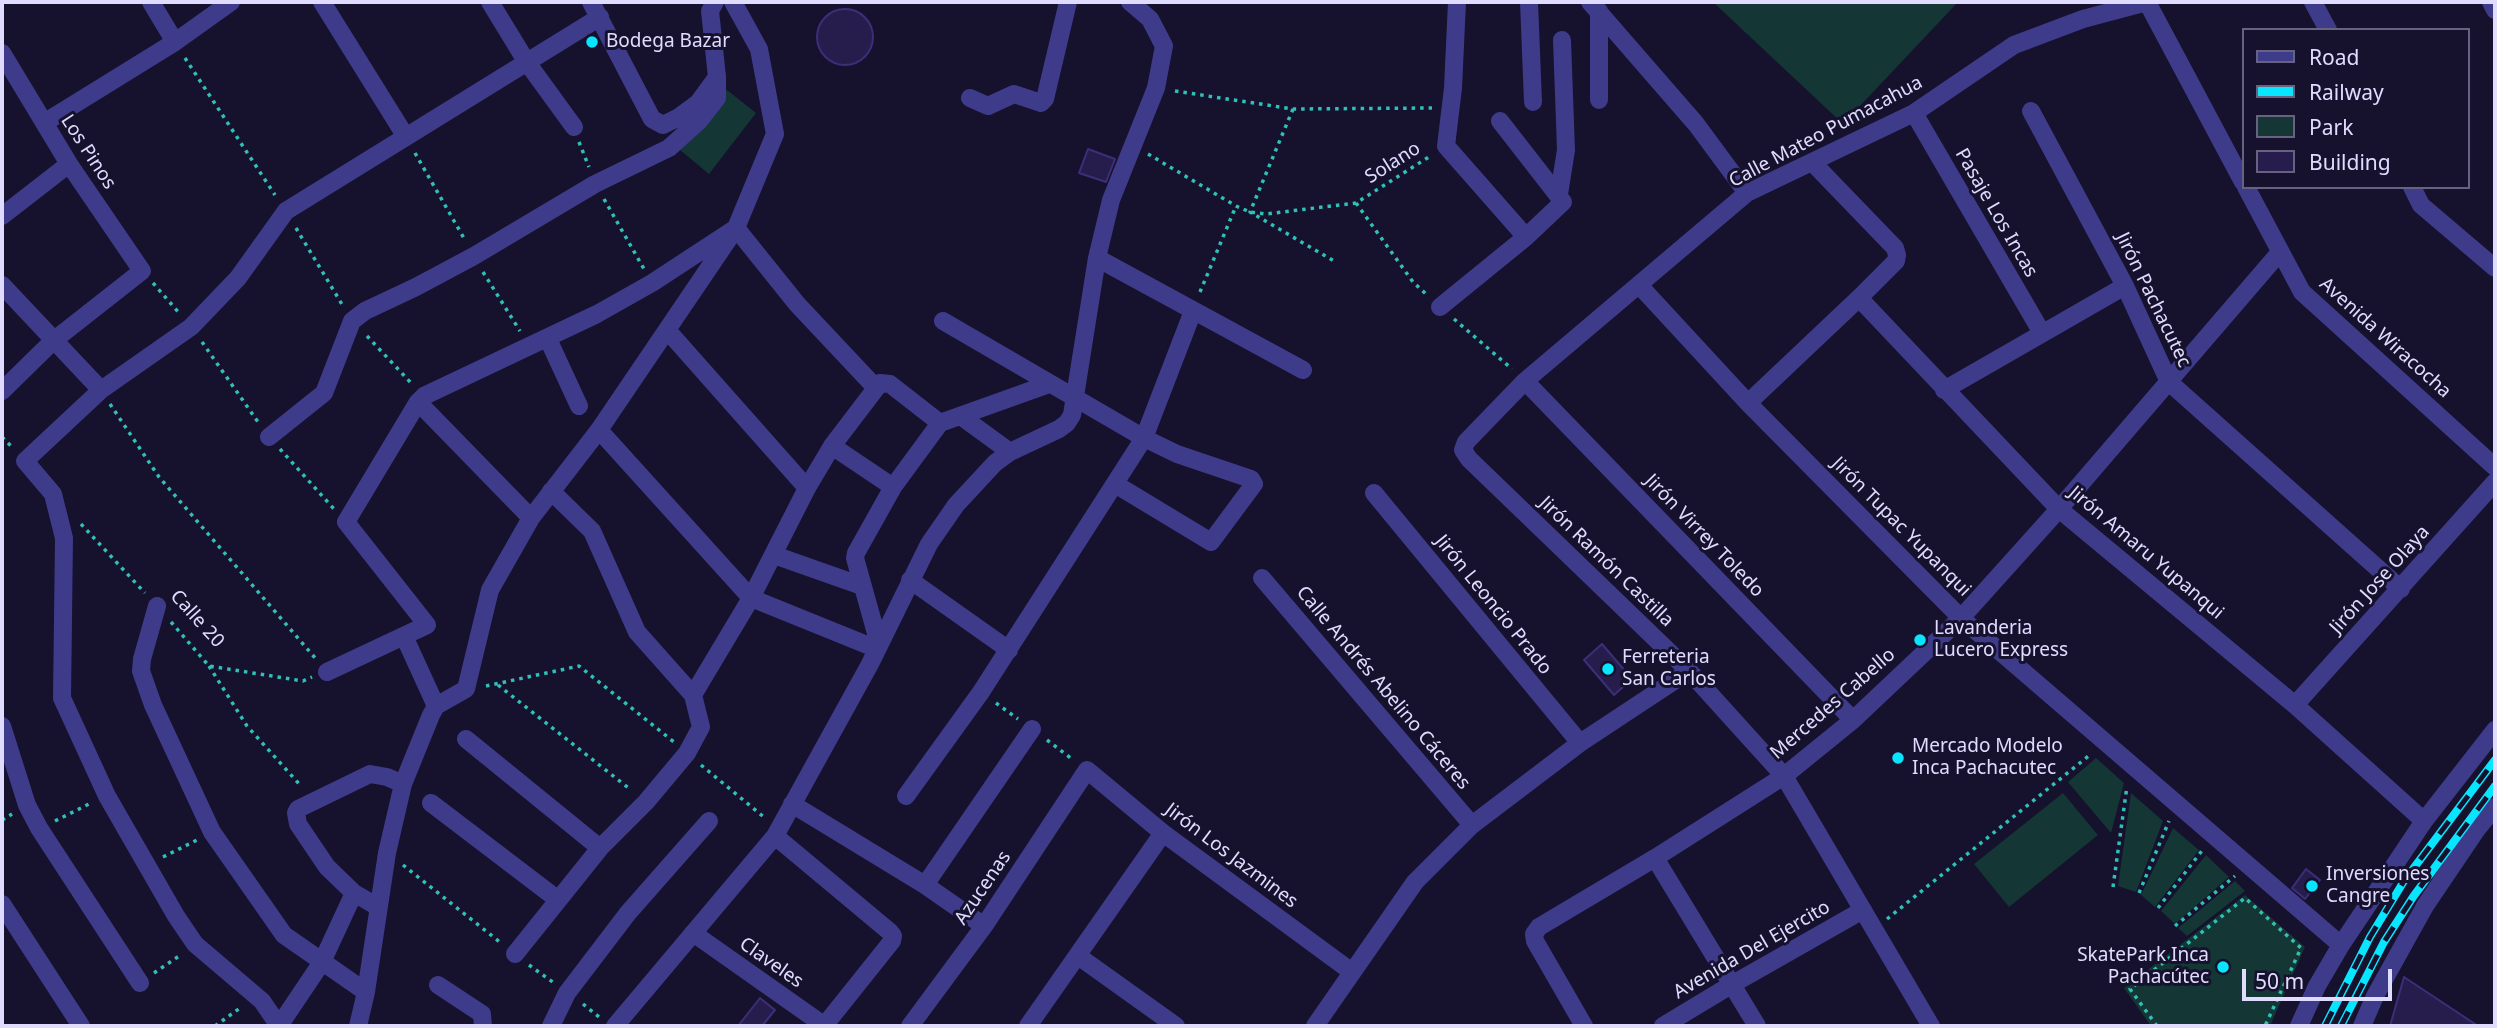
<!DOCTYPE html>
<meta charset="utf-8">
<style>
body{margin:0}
#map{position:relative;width:2497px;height:1028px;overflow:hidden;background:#16112c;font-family:"Noto Sans",sans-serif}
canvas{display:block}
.frame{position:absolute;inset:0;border:4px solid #e0dcff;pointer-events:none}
.legend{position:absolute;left:2242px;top:28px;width:228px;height:161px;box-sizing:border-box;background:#16112c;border:2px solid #676280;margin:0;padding:9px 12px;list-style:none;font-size:21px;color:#e0dcff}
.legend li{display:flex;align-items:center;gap:14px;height:35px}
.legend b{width:35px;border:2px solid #676280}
.scale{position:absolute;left:2242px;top:969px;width:150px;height:32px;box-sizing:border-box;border:4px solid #e0dcff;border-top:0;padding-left:9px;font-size:21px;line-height:24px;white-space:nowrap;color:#e0dcff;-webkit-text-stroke:5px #16112c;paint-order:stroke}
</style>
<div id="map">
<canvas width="2497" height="1028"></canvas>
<div class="frame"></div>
<ul class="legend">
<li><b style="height:9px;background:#3f3b8b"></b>Road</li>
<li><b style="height:9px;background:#08e5ff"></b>Railway</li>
<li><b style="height:19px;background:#143635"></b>Park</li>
<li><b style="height:19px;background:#271d4d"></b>Building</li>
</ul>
<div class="scale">50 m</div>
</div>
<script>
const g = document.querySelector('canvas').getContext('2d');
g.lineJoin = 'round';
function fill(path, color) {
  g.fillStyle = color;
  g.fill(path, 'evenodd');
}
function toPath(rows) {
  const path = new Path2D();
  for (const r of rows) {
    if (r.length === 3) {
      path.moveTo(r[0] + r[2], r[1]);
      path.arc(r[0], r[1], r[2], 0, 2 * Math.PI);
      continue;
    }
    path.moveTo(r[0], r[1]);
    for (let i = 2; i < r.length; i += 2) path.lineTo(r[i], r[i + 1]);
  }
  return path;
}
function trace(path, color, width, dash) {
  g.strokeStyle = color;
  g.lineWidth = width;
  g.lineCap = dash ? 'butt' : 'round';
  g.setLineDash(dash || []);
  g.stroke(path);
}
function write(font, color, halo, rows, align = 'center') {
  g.font = font + ' "Noto Sans",sans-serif';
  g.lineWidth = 6;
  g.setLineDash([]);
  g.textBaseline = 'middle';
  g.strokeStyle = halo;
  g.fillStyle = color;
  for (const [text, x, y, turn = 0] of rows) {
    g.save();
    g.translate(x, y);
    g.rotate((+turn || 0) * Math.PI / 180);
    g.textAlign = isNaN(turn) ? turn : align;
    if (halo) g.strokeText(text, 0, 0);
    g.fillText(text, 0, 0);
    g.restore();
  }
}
fill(toPath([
 [1713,2,1958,2,1843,124],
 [727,90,756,113,709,174,680,150],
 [2096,758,2124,783,2111,833,2068,782],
 [2063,793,2098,835,2009,907,1974,864],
 [2131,793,2163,821,2136,892,2118,886],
 [2173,828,2199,850,2155,907,2141,895],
 [2206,855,2229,877,2175,924,2161,911],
 [2235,881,2245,891,2187,936,2178,928],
 [2245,895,2305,947,2270,1026,2151,1026,2124,988]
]), '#143635');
const building = toPath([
 [845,37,28],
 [1088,149,1115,159,1106,182,1079,173,1088,149],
 [1602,644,1632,679,1614,695,1584,660,1602,644],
 [2306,869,2320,880,2305,899,2292,888,2306,869],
 [2404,977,2478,1026,2390,1026,2404,977],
 [760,998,775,1010,762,1026,738,1026,760,998]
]);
fill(building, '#271d4d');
trace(building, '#3d2e79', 2);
trace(toPath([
 [185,58,275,195],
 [1175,91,1293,109,1432,108],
 [1293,109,1250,212,1334,261],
 [579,142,589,167],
 [415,153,465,240],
 [1148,154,1236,206,1250,212,1266,214,1356,203,1432,155],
 [604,199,644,269],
 [1356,203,1413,282,1427,295],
 [296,228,343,306],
 [483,272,520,331],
 [153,283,180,314],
 [1200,292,1236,206],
 [1454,319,1512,369],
 [367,336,412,384],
 [202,342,258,422],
 [110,404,159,477,316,659],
 [2,437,13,448],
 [280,449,334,509],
 [81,524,145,593],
 [171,622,209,666,303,681,312,677],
 [209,666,247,726,301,786],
 [498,685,631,790],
 [486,686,579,666,674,742],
 [996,703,1018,719],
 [1047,740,1072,759],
 [701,765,765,818],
 [2,820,12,814],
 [55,821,89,804],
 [163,857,197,840],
 [403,865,501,943],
 [2113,887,2127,786],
 [2139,893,2169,821],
 [2158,908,2204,848],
 [1887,919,2091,754],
 [2175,926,2235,876],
 [529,965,554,983],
 [154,973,182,954],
 [583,1004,599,1017],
 [215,1026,240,1008],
 [2157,1026,2130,989,2245,898,2301,948,2265,1026]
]), '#2fc0b7', 3.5, [3.5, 5]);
trace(toPath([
 [151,2,175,42],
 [322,2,406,137],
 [490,2,526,61,574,127],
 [591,2,652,119,663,125,679,117,698,103,717,77,710,11,715,2],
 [1457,2,1453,88,1446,146,1526,237],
 [1529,2,1533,102],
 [1590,2,1696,124,1747,193],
 [2313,2,2328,30],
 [2491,2,2495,10],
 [1599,11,1599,100],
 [2,53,69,164,142,271,53,341,2,391],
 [970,98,988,106,1014,94,1041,103,1045,99,1068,2],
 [2031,111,2125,286,2169,382,2401,589],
 [1914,113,2042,333],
 [44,123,175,42,231,2],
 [2246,187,2302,292,2495,467],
 [2412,187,2421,205,2495,268],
 [1559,194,1566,150,1562,40],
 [2,216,69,164],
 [1097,258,1303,370],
 [2,285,101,390],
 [1639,285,1748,403,1961,618,2341,945],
 [1859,298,2059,509,2295,705,2424,821],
 [1440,307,1526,237,1563,202,1500,121],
 [943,321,1144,438,1177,454,1251,479,1254,484,1211,542,1115,484],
 [667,330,807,488],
 [548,339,579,406],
 [1525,381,1853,720],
 [1944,390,2125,286],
 [418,402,531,518],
 [1748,403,1859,298,1896,261,1897,255,1895,248,1812,162],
 [962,417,1010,452],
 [599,430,751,598,877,649],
 [269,437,324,393,352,321,365,311,416,287,474,256,595,184,669,148,699,121,717,98,717,77],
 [832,446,893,487],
 [551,491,592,531,637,632,693,695],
 [1374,493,1580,743],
 [774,555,862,586],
 [1262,578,1472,825],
 [910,580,1009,650],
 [157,606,142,659,141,671,153,705,212,832,284,935,366,992],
 [404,636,436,706],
 [879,644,855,558,856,553,893,487,940,423,1049,384],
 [327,672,427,625,346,522,418,402,424,396,597,314,652,283,736,228,797,304,876,388],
 [2295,705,2495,482],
 [2,726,27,805,39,828,140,983],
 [466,739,600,848],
 [906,796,981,692,1144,438,1193,311],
 [431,803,557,899],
 [792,804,925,885,984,926],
 [775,836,890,932,893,936,892,941,824,1026],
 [1655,858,1757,1026],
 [925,885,1032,729],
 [2,904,81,1026],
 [378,907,354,893,327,867,298,824,296,813,298,809,370,774,387,777,403,784],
 [693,933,825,1026],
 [515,954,600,848,646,802,687,753,701,727,693,695,751,598,807,488,832,446,880,383,890,384,940,423],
 [1078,956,1176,1026],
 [438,985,482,1014,483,1026],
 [279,1026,262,1001,195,944,176,916,107,796,62,698,64,538,53,494,25,461,101,390,191,327,238,278,286,211,600,17],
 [279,1026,322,962,354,893],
 [358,1026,366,992,387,853,403,784,431,715,436,706,466,689,490,590,531,518,599,430,736,228,775,134,759,49,733,2],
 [551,1026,567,993,628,913,709,821],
 [615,1026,775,836,870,664,929,544,956,505,995,463,1010,452,1059,429,1067,423,1072,415,1097,258,1111,200,1156,88,1164,46,1150,19,1130,2],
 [910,1026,984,926,1087,770,1163,833,1352,972],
 [1028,1026,1163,833],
 [1315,1026,1415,882,1472,825,1580,743,1689,671],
 [1584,1026,1535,941,1534,934,1539,927,1655,858,1784,776,1853,720,1961,618,2059,509,2280,252],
 [1663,1026,1731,985,1863,910],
 [1931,1026,1784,776,1689,671,1469,459,1463,450,1466,442,1525,381,1747,193,1914,113,2014,45,2083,19,2147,2,2243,182],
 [2299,1026,2317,986,2341,945,2424,821,2495,730],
 [2362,1026,2375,996,2425,906,2477,829,2495,807]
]), '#3f3b8b', 18);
const rail = toPath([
 [2325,1026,2370,937,2404,881,2495,760],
 [2341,1026,2384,942,2413,897,2495,786]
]);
trace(rail, '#08e5ff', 8);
trace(rail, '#16112c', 5, [16]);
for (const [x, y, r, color] of [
 [592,42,7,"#08e5ff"],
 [1920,640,7,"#08e5ff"],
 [1608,669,7,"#08e5ff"],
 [1898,758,7,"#08e5ff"],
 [2312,886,7,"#08e5ff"],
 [2223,967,7,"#08e5ff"]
]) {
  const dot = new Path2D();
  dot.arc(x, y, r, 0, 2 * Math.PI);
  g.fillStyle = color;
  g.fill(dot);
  trace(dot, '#16112c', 2.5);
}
write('19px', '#e0dcff', '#16112c', [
 ["Bodega Bazar",606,42],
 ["Lavanderia",1934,629],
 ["Lucero Express",1934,651],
 ["Ferreteria",1622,658],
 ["San Carlos",1622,680],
 ["Mercado Modelo",1912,747],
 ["Inca Pachacutec",1912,769],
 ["Inversiones",2326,875],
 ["Cangre",2326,897],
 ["SkatePark Inca",2209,956,"right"],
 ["Pachacútec",2209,978,"right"]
], 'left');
write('19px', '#e0dcff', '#16112c', [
 ["Calle Mateo Pumacahua",1826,132,-28],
 ["Los Pinos",88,152,57],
 ["Solano",1393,163,-32],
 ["Pasaje Los Incas",1996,213,60],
 ["Jirón Pachacutec",2153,300,64],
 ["Avenida Wiracocha",2385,338,42],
 ["Jirón Tupac Yupanqui",1901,527,45],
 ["Jirón Virrey Toledo",1704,536,46],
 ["Jirón Amaru Yupanqui",2146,553,40],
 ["Jirón Ramón Castilla",1606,562,44],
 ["Jirón Jose Olaya",2380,580,-48],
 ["Jirón Leoncio Prado",1493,605,51],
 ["Calle 20",197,619,48],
 ["Calle Andrés Abelino Cáceres",1383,688,50],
 ["Mercedes Cabello",1833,704,-41],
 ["Jirón Los Jazmines",1231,856,37],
 ["Azucenas",983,888,-56],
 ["Avenida Del Ejercito",1752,950,-30],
 ["Claveles",771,963,35]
]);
</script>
